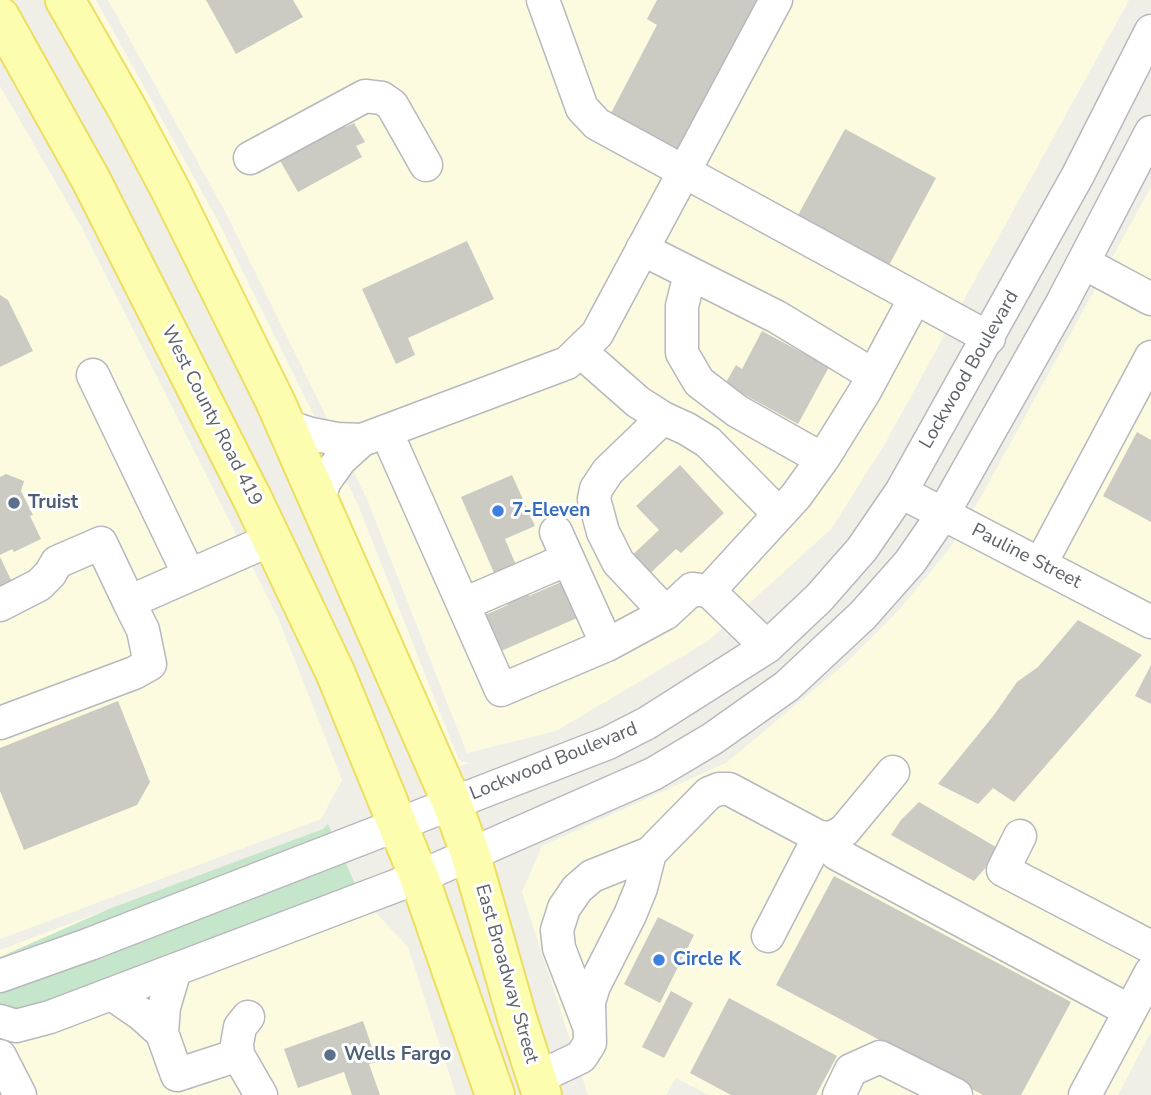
<!DOCTYPE html>
<style>
body{margin:0}
canvas{display:block;background:#f0efe7}
</style>
<canvas width="1151" height="1095"></canvas>
<script>
const g = document.querySelector('canvas').getContext('2d');
g.lineJoin = 'round';
function fill(path, color) {
  g.fillStyle = color;
  g.fill(path, 'evenodd');
}
function toPath(rows) {
  const path = new Path2D();
  for (const r of rows) {
    path.moveTo(r[0], r[1]);
    for (let i = 2; i < r.length; i += 2) path.lineTo(r[i], r[i + 1]);
  }
  return path;
}
function trace(path, color, width, dash) {
  g.strokeStyle = color;
  g.lineWidth = width;
  g.lineCap = dash ? 'butt' : 'round';
  g.setLineDash(dash || []);
  g.stroke(path);
}
function write(font, color, halo, rows, align = 'center') {
  g.font = font + ' "Nunito Sans",sans-serif';
  g.lineWidth = 6;
  g.setLineDash([]);
  g.textBaseline = 'middle';
  g.strokeStyle = halo;
  g.fillStyle = color;
  for (const [text, x, y, turn = 0] of rows) {
    g.save();
    g.translate(x, y);
    g.rotate((+turn || 0) * Math.PI / 180);
    g.textAlign = isNaN(turn) ? turn : align;
    if (halo) g.strokeText(text, 0, 0);
    g.fillText(text, 0, 0);
    g.restore();
  }
}
fill(toPath([
 [79,0,96,0,218,221,358,505,458,758,462,762,469,763,451,769],
 [108,0,1129,0,883,447,831,529,708,641,556,731,467,753,367,499,227,215],
 [0,86,81,226,278,618,342,780,321,819,0,939],
 [1151,187,1151,1032,1118,1095,709,1095,676,1078,666,1095,588,1095,522,892,542,846,726,763,846,663,900,609,950,548,982,495],
 [109,909,0,957,0,950],
 [375,912,408,947,456,1095,0,1095,0,1048]
]), '#fdfbdf');
fill(toPath([
 [328,824,334,837,0,963,0,957,109,909,323,829],
 [344,859,357,888,18,1014,0,1008,0,989]
]), '#c5e6ca');
fill(toPath([
 [206,0,293,0,303,17,236,54],
 [657,0,757,0,678,149,611,113,657,25,647,19],
 [343,121,346,127,354,123,365,142,356,146,362,157,298,192,278,157],
 [845,129,936,178,888,267,797,217],
 [467,241,494,299,408,338,415,355,396,364,362,289],
 [0,295,8,300,33,351,0,367],
 [762,331,829,367,798,424,725,384,736,365,742,369],
 [1137,432,1151,440,1151,522,1103,496],
 [680,465,724,513,681,553,676,549,643,580,626,561,659,530,636,506],
 [6,474,24,481,21,491,33,515,30,516,41,539,14,552,12,549,0,555,0,477],
 [512,475,535,526,505,539,529,596,568,579,584,615,501,651,485,615,508,605,461,497],
 [0,557,15,588,0,596],
 [1078,620,1142,655,1014,802,993,788,978,804,938,784,994,715,1017,682,1038,667],
 [1151,665,1151,704,1135,696],
 [118,701,150,782,137,805,24,850,0,791,0,748],
 [919,802,1001,850,974,881,891,835,901,820],
 [834,876,1071,1002,1021,1095,983,1095,776,985],
 [658,917,694,935,660,1003,624,984],
 [671,991,693,1003,664,1058,642,1047],
 [729,998,837,1056,816,1095,731,1095,690,1073],
 [363,1021,377,1062,369,1064,380,1095,352,1095,344,1072,298,1088,284,1049]
]), '#cbcac3');
const minor = toPath([
 [543,0,582,108,597,124,989,338],
 [250,158,365,96,382,98,392,105,426,165],
 [642,249,777,317,873,375],
 [1084,263,1151,299],
 [690,274,682,306,682,353,699,382,737,411,822,459],
 [580,351,638,402,663,418,687,429,708,442,779,514],
 [93,375,189,575],
 [663,418,608,471,596,489,594,499,603,532,618,562,666,613],
 [286,426,311,434,337,439,362,440,386,431,501,690,607,645,666,613,692,589,709,591,767,647],
 [386,431,567,363,597,334,776,0],
 [901,492,1151,622],
 [319,498,325,481,340,460,362,440],
 [556,532,607,645],
 [1041,563,1151,357],
 [709,591,796,496,824,457,865,391,915,298],
 [464,604,568,559],
 [0,605,39,585,50,574,57,562,101,543,129,602],
 [0,723,134,673,150,664,143,630,129,602,272,539],
 [1020,836,1003,870,1151,947],
 [819,837,831,838,844,831,893,772],
 [768,936,819,837],
 [0,976,90,944,608,743,647,723,767,647,819,598,862,549,901,492,1078,175,1151,31],
 [112,994,141,1014,162,1033,164,1007,175,970],
 [0,1021,16,1026,50,1017,419,877,653,774,712,739,787,686,863,615,910,562,943,514,1062,303,1151,132],
 [589,1026,559,948,557,930,564,908,577,889,592,876,650,853,709,793,719,789,729,789,819,837,837,854,1130,1011],
 [162,1033,177,1075,238,1055,237,1044,240,1027,248,1017],
 [238,1055,261,1095],
 [0,1056,20,1095],
 [537,1078,581,1057,590,1043,589,1002,594,986,630,915,641,888,650,853],
 [839,1095,851,1070,880,1057,956,1095],
 [1085,1095,1151,972]
]);
const major = toPath([
 [65,0,129,112,171,191,275,401,452,803,470,853,517,1018,542,1095],
 [0,17,91,180,253,500,335,672,419,877,495,1095]
]);
trace(minor, '#b7b8bd', 35);
trace(major, '#edde62', 42);
trace(minor, '#fff', 32);
trace(major, '#fcfdaf', 38);
for (const [x, y, r, color] of [
 [14,503,7,"#5c6f8a"],
 [498,511,7,"#3f7fe0"],
 [659,960,7,"#3f7fe0"],
 [330,1055,7,"#5c6f8a"]
]) {
  const dot = new Path2D();
  dot.arc(x, y, r, 0, 2 * Math.PI);
  g.fillStyle = color;
  g.fill(dot);
  trace(dot, '#fff', 2.5);
}
write('19px', '#5e6167', '#fff', [
 ["Lockwood Boulevard",970,370,-60],
 ["West County Road 419",211,416,63],
 ["Pauline Street",1026,557,27],
 ["Lockwood Boulevard",554,762,-22],
 ["East Broadway Street",506,974,74]
]);
write('bold 19px', '#4e5e75', '#fff', [
 ["Truist",28,503],
 ["Wells Fargo",344,1055]
], 'left');
write('bold 19px', '#366cbe', '#fff', [
 ["7-Eleven",512,511],
 ["Circle K",673,960]
], 'left');
</script>
